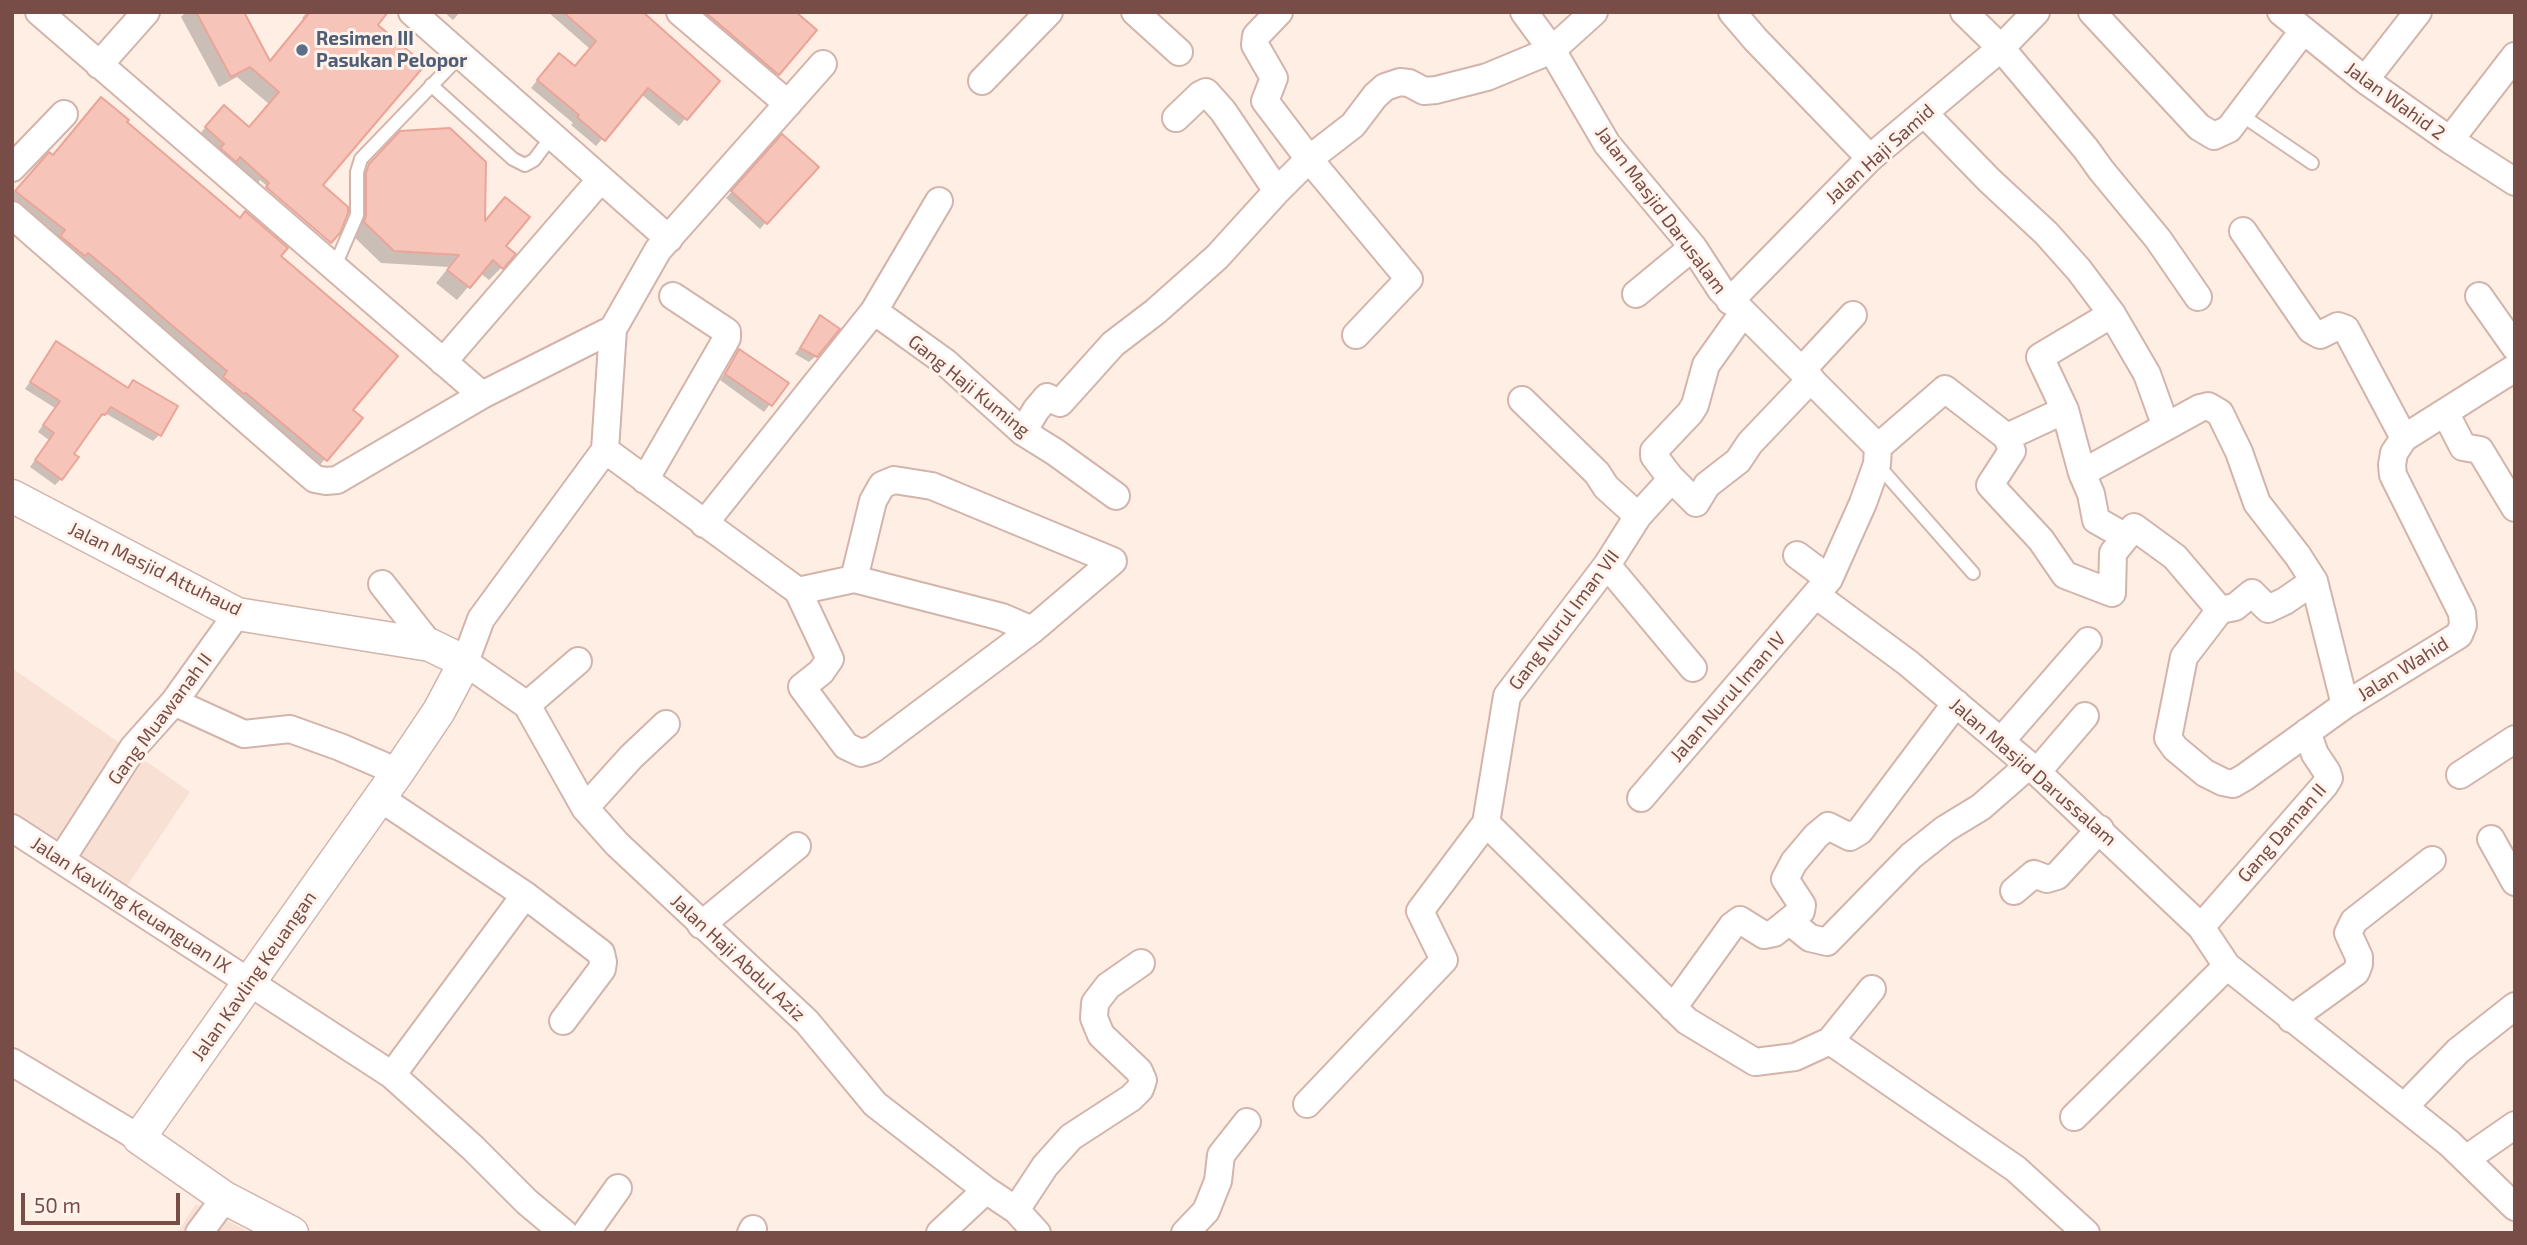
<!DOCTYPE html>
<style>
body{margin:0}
#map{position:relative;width:2527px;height:1245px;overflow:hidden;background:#feeee4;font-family:"Exo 2",sans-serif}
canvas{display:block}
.frame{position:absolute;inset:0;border:14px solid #794d47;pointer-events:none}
.scale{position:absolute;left:21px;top:1193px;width:159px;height:32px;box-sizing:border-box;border:4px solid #794d47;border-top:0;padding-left:9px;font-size:21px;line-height:24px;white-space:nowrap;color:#794d47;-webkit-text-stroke:5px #fff3ec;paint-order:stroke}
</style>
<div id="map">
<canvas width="2527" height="1245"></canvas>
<div class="frame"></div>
<div class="scale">50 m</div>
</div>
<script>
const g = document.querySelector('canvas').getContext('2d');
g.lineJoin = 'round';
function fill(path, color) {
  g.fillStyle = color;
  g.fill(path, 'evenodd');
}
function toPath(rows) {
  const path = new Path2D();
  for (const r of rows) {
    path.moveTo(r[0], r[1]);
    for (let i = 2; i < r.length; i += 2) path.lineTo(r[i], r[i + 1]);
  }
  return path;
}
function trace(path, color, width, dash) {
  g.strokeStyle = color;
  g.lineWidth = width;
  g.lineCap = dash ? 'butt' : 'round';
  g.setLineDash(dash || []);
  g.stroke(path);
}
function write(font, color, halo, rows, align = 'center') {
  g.font = font + ' "Exo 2",sans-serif';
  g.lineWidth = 6;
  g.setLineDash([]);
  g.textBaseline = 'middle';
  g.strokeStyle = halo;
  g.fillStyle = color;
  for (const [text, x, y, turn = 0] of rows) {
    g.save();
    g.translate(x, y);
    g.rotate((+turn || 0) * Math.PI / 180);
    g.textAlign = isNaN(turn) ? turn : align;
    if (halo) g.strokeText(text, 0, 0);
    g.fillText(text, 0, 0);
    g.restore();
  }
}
fill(toPath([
 [12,668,190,792,125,889,12,814],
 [196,1204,251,1233,177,1233]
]), '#f8e1d4');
fill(toPath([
 [186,12,242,12,269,62,305,20,302,18,307,12,373,12,375,25,320,186,331,241,260,180,258,183,328,243,318,254,195,139,213,119,248,128,269,104,237,77,219,87,181,17],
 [444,12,460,12,453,20],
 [548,12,642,12,717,81,679,126,641,94,596,146,571,125,573,123,531,88,552,62,574,68,590,49],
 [686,12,793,12,814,30,768,83],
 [125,122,279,256,351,410,361,418,318,467,216,385,221,379,53,244,59,238,12,202,12,195,42,162],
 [401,133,484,223,505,199,502,267,489,280,480,273,457,300,436,283,449,267,381,263,352,235,357,178],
 [776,143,766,222,760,229,726,198],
 [820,318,816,356,809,362,795,354],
 [56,344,127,389,133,382,159,435,153,441,105,413,98,421,96,420,71,454,61,479,55,485,30,467,49,440,38,432,55,408,25,389],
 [739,351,786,383,764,412,720,380]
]), '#0003');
const building = toPath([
 [196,12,244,12,270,61,310,12,388,12,378,25,425,65,323,185,348,207,348,213,340,233,331,243,266,187,269,183,240,157,236,162,220,148,224,144,205,127,224,105,249,127,279,92,250,67,231,77,196,12],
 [563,12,643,12,720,81,687,120,648,88,605,141,577,117,579,115,537,80,559,53,575,66,596,41,563,12],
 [705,12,796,12,817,30,779,75,705,12],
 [101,97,129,120,127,122,240,218,245,211,288,248,281,256,398,356,353,410,363,418,327,461,246,393,244,394,223,377,227,371,169,323,117,277,88,253,85,256,60,236,65,230,15,191,49,152,53,155,101,97],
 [450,128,486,162,485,221,505,197,530,217,506,246,516,254,503,269,493,260,470,288,447,270,459,255,394,251,364,222,366,215,366,173,369,164,400,131,450,128],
 [782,134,819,167,767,224,731,191,782,134],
 [820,315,840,329,817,357,800,348,820,315],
 [56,341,128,388,133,380,178,406,161,436,111,407,105,415,102,414,74,454,79,457,62,480,35,460,54,433,43,425,60,401,30,382,56,341],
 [739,349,789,383,772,406,725,374,739,349]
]);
fill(building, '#f6c4b9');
trace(building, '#eaa598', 2);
const service = toPath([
 [431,85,513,159,525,165,534,160,552,136],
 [2240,114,2312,163],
 [334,268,357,215,357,172,361,159,461,55],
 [1877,464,1973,573]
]);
const minor = toPath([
 [39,12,482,395],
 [412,12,669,239],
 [680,12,788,104],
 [1135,12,1179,52],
 [1279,12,1256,36,1255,45,1274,78,1265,101,1309,159,1409,279,1356,335],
 [1524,12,1552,50,1607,144,1693,247,1721,290,1878,447,1877,464,1863,503,1829,579,1641,798],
 [1732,12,1756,40,1870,158],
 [1964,12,2001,48,2086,149,2101,170,2158,239,2198,297],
 [2092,12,2199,127,2214,136,2229,129,2303,31],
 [2281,12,2365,80,2450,140,2515,182],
 [823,64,658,250,613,329,605,450,481,619,465,662,527,705,585,808,617,844,807,1022,875,1104,986,1190,1016,1210,1037,1233],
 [99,65,146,12],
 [2365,80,2418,12],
 [982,81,1049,12],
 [1924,113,1989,180,2046,233,2079,270,2112,314,2147,374,2166,427],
 [1176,118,1200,95,1206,92,1223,111,1277,191],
 [2450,140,2515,56],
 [12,168,64,114],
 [12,215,302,468,315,479,326,481,337,480,482,395,613,329],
 [2243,231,2311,330,2320,335,2338,326,2346,329,2404,438],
 [1636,294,1693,247],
 [2479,296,2515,347],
 [1730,301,1870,158,2001,48,2036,12],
 [874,311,945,362,1023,432,1055,452,1116,496],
 [443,362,601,179],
 [1802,370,1853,315],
 [1522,400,1597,473,1606,487,1638,516],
 [2065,410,2082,473,2200,408,2208,406,2220,413,2239,452,2257,503,2298,556,2314,581,2345,705],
 [2445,412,2463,447,2480,450,2515,508],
 [1023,432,1036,410,1047,397,1060,403,1113,344,1155,312,1217,257,1277,191,1309,159,1353,125,1375,96,1385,87,1400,82,1409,83,1424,91,1436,90,1487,77,1552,50,1594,12],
 [2007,437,2012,451,1990,485,2041,540,2065,575,2112,593,2113,553,2134,527,2175,557,2220,610],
 [1878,447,1945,389,2007,437,2065,410,2040,357,2112,314],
 [605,450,798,591,830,659,821,672,802,687,846,746,861,753,873,749,1032,630,1113,561,932,486,894,480,882,485,873,501,854,579],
 [2082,473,2091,494,2096,520,2126,537],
 [1670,477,1696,503,1707,485,1738,461,1750,443,1811,379],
 [645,480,727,338,727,332,723,329,673,296],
 [704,524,874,311,939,201],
 [1797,555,1829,579],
 [1607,565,1693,668],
 [2314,581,2285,601,2268,609,2252,593,2235,607,2220,610,2184,657,2168,738,2175,748,2205,773,2223,782,2233,784,2245,777,2345,705,2459,635,2463,625,2462,613,2393,475,2392,465,2394,453,2404,438,2515,368],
 [382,584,430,645],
 [798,591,854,579,1002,617,1032,630],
 [1816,595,1908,663,2037,772,2201,927,2227,966,2449,1143,2515,1207],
 [174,702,244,734,290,729,340,747,398,772],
 [527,705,578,661],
 [2001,741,2088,641],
 [2037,772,2085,716],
 [2460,775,2515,739],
 [380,798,525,895,601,953,603,962,602,969,563,1021],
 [585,808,631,757,666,724],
 [1486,823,1687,1021,1755,1062,1795,1057,1830,1041,1872,989],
 [12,828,392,1075,473,1148,527,1202,564,1233],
 [2491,839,2515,882],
 [61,860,133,748,174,702,237,614],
 [2014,891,2034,874,2047,879,2057,876,2100,829],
 [1789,921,1801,911,1802,905,1785,879,1794,862,1816,836,1828,826,1850,837,1860,831,1956,703],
 [701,925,797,846],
 [2201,927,2324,786,2329,778,2327,772,2315,754,2307,732],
 [1673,1008,1732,926,1740,920,1764,935,1774,933,1789,921,1810,938,1827,942,1911,856,1945,829,1981,807,2029,765],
 [2291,1019,2356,972,2359,964,2359,957,2348,933,2354,921,2432,860],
 [1830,1041,2016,1169,2086,1233],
 [12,1062,139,1138],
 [392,1075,525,895],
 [1307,1104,1444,960,1420,911,1486,823,1507,696,1607,565,1638,516,1669,482,1670,477,1654,456,1654,451,1690,413,1695,405,1706,365,1743,313],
 [2405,1106,2458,1051,2515,1006],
 [2074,1117,2227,966],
 [2466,1159,2515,1125],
 [1016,1210,1045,1166,1071,1137,1131,1098,1140,1089,1143,1080,1139,1071,1101,1035,1094,1018,1095,1003,1108,986,1141,963],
 [199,1233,225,1198],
 [586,1233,618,1188],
 [751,1233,753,1229],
 [940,1233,986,1190],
 [1185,1233,1206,1211,1218,1181,1221,1155,1247,1122]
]);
const tertiary = toPath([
 [12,496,237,614,430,645,465,662,439,711,398,772,139,1138,225,1198,292,1233]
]);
trace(service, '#d3b4ab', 16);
trace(minor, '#d3b4ab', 30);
trace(tertiary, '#d3b4ab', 35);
trace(service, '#fff', 12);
trace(minor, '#fff', 26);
trace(tertiary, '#fff', 32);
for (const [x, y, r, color] of [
 [302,50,7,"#5c6f8a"]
]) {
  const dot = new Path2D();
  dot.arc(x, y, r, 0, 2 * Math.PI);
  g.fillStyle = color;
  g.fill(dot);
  trace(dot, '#fff3ec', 2.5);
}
write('bold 19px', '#4e5e75', '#fff3ec', [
 ["Resimen III",316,39],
 ["Pasukan Pelopor",316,61]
], 'left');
write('19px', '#794d47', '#fff3ec', [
 ["Jalan Wahid 2",2395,101,36],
 ["Jalan Haji Samid",1880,154,-42],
 ["Jalan Masjid Darusalam",1661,210,53],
 ["Gang Haji Kuming",969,386,39],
 ["Jalan Masjid Attuhaud",155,569,26],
 ["Gang Nurul Iman VII",1564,620,-53],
 ["Jalan Wahid",2403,669,-32],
 ["Jalan Nurul Iman IV",1728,697,-49],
 ["Gang Muawanah II",160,719,-53],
 ["Jalan Masjid Darussalam",2033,772,41],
 ["Gang Daman II",2282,833,-49],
 ["Jalan Kavling Keuanguan IX",131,905,33],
 ["Jalan Haji Abdul Aziz",738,958,43],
 ["Jalan Kavling Keuangan",254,976,-55]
]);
</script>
